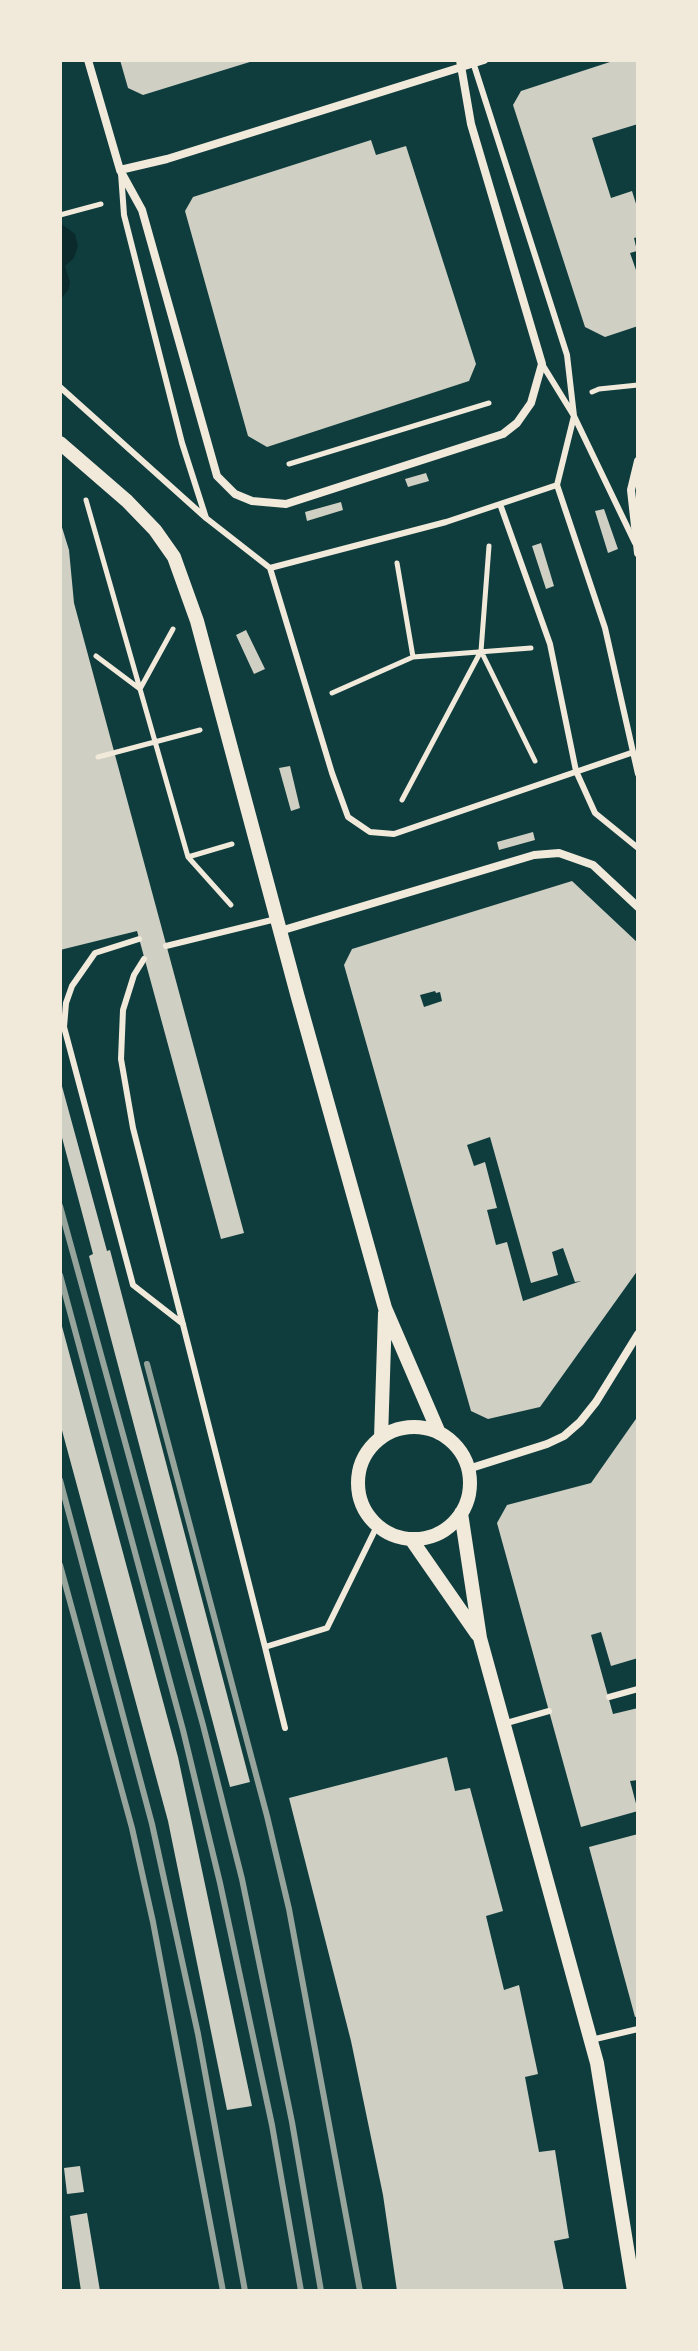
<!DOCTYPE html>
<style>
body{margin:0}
#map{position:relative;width:698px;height:2351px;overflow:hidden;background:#0f3d3e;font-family:"DM Sans",sans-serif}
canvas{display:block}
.frame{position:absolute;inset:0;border:62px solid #f1e9da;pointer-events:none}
</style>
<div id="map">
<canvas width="698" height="2351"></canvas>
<div class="frame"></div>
</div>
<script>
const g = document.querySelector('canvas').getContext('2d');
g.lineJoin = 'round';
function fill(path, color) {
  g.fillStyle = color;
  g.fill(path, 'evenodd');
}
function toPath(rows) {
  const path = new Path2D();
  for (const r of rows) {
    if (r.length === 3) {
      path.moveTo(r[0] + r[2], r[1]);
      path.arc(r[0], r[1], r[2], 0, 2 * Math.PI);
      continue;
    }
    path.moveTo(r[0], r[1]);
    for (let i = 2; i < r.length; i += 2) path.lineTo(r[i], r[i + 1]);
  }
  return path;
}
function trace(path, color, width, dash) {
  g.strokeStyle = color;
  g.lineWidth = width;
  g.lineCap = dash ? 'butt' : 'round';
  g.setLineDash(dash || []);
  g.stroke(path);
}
fill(toPath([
 [60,223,75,234,78,246,74,258,65,266,70,282,69,289,60,300]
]), '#0a2a2b');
fill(toPath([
 [120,60,253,60,253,61,143,95,128,88],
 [616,60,638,60,638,124,592,138,611,198,632,191,638,210,638,237,634,238,637,251,630,253,636,270,638,269,638,326,605,337,585,327,513,105,521,91],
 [371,140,376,155,406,146,476,364,469,381,267,447,248,436,185,211,193,197],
 [426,473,429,481,408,487,405,479],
 [341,502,343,510,307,521,305,512],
 [604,509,618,549,608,553,595,511],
 [60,521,69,550,74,603,244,1233,221,1239,137,931,60,950],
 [541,543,554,586,546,589,532,546],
 [246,630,265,669,254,674,236,635],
 [290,766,300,808,291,811,279,768],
 [533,832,535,840,499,850,497,842],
 [572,881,638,943,638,1270,540,1407,488,1419,471,1411,344,965,352,949],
 [435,991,436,993,440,992,442,1001,424,1007,420,995],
 [490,1137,531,1283,558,1275,552,1252,563,1248,575,1282,581,1281,523,1301,507,1242,496,1245,487,1210,497,1208,485,1162,474,1166,467,1145],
 [60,1079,107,1251,110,1250,250,1782,230,1787,89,1256,93,1254,60,1130],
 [60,1319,178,1757,252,2106,227,2110,168,1821,60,1423],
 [638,1416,638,1658,611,1666,601,1632,591,1635,613,1714,638,1708,638,1780,630,1781,638,1811,581,1827,497,1523,507,1505,591,1483],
 [447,1757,455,1791,470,1788,503,1911,486,1916,504,1990,519,1985,538,2074,525,2077,539,2152,555,2150,569,2238,554,2241,564,2291,397,2291,383,2195,351,2041,289,1798],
 [638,1834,638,2016,635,2017,589,1847],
 [80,2166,84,2192,67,2194,64,2168],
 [87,2213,100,2291,81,2291,70,2216]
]), '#cfcfc3');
trace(toPath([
 [60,215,101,204],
 [592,392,599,389,638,385],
 [289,464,489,403],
 [86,500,140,689,96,656],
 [397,563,413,657],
 [173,629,140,689,188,857,231,905],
 [481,651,535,761],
 [332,693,413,657,531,648],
 [98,757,200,730],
 [402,800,481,651,489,546],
 [188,857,232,844]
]), '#f1e9da', 5);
trace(toPath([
 [473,62,567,355,574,416,557,485],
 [121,173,124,215,182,443,206,518],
 [542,364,574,416,635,543],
 [60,387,206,518,270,568],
 [557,485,605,628,638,774],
 [500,504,550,644,576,771,595,813,638,848],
 [270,568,332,773,348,817,370,832,394,834,631,753],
 [270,568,446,522,557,485],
 [139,939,95,953,72,986,66,1003,64,1027,133,1285,183,1324],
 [166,946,276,919],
 [144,959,134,975,123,1010,121,1059,133,1128,265,1647,327,1628,377,1526],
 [265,1647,285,1728],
 [609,1697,638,1689],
 [503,1724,549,1711],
 [591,2040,638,2029]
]), '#f1e9da', 6);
trace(toPath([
 [88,60,120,170,142,210,217,476,235,494,252,501,286,504,503,434,517,423,531,403,542,364,471,124,460,60],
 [120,170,167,159,484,60],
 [638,461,631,490,638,553],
 [280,931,534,855,559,853,593,865,638,907],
 [468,1469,547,1444,564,1436,580,1422,596,1402,638,1334]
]), '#f1e9da', 8);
trace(toPath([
 [60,443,127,501,155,530,174,557,197,621,297,994,385,1308,439,1433],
 [414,1483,56],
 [381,1438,385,1313],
 [461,1513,480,1638,597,2063,634,2291],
 [411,1539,477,1634]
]), '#f1e9da', 14);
trace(toPath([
 [60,1206,203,1725,242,1879,292,2122,321,2291],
 [60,1275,183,1730,220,1883,272,2125,301,2291],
 [147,1364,267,1816,289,1909,360,2291],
 [60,1480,152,1824,198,2034,245,2291],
 [60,1565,132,1828,153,1922,223,2291]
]), '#97a49c', 6);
</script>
